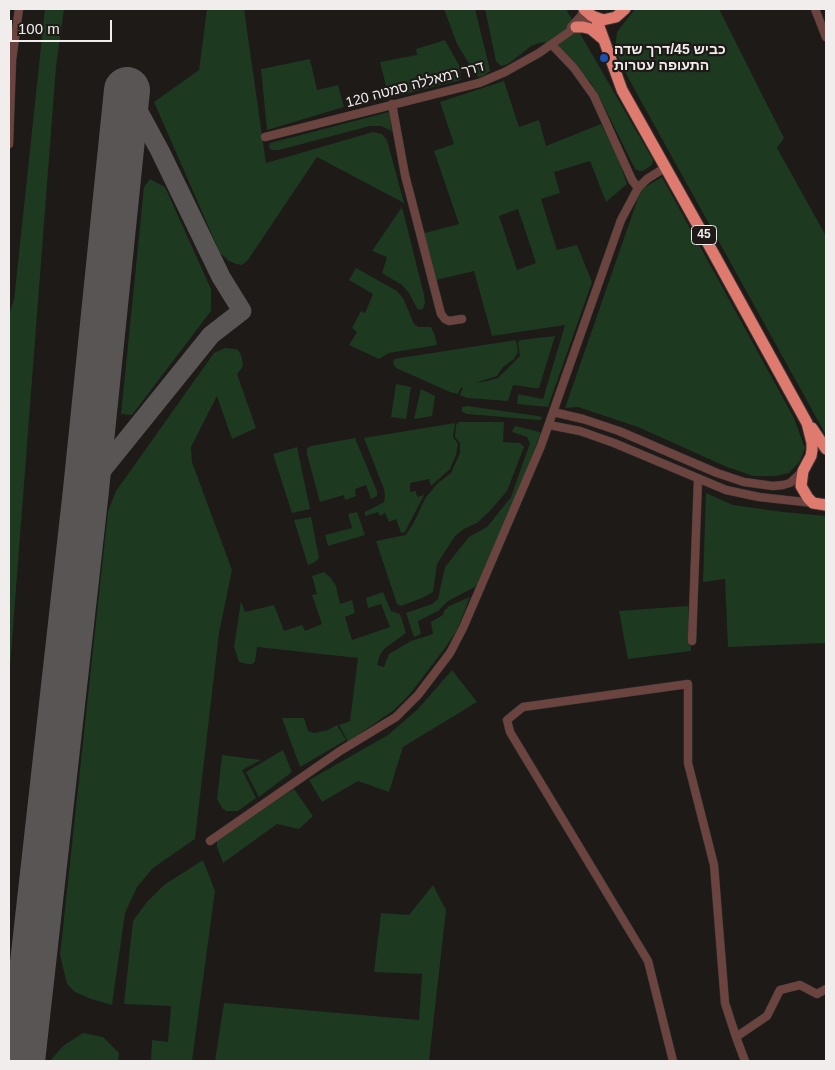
<!DOCTYPE html>
<meta charset="utf-8">
<style>
body{margin:0}
#map{position:relative;width:835px;height:1070px;overflow:hidden;background:#1d1a18;font-family:Arial,sans-serif}
canvas{display:block}
.frame{position:absolute;inset:0;border:10px solid #f0edec;pointer-events:none}
.scale{position:absolute;left:10px;top:20px;width:102px;height:22px;box-sizing:border-box;border:2px solid #f0edec;border-top:0;padding-left:6px;font-size:15px;line-height:18px;white-space:nowrap;color:#f0edec;-webkit-text-stroke:4px #1d1a18;paint-order:stroke}
</style>
<div id="map">
<canvas width="835" height="1070"></canvas>
<div class="frame"></div>
<div class="scale">100 m</div>
</div>
<script>
const g = document.querySelector('canvas').getContext('2d');
g.lineJoin = 'round';
function fill(path, color) {
  g.fillStyle = color;
  g.fill(path, 'evenodd');
}
function toPath(rows) {
  const path = new Path2D();
  for (const r of rows) {
    path.moveTo(r[0], r[1]);
    for (let i = 2; i < r.length; i += 2) path.lineTo(r[i], r[i + 1]);
  }
  return path;
}
function trace(path, color, width, dash) {
  g.strokeStyle = color;
  g.lineWidth = width;
  g.lineCap = dash ? 'butt' : 'round';
  g.setLineDash(dash || []);
  g.stroke(path);
}
function write(font, color, halo, rows, align = 'center') {
  g.font = font + ' Arial,Heebo,sans-serif';
  g.lineWidth = 4.5;
  g.setLineDash([]);
  g.textBaseline = 'middle';
  g.strokeStyle = halo;
  g.fillStyle = color;
  for (const [text, x, y, turn = 0] of rows) {
    g.save();
    g.translate(x, y);
    g.rotate((+turn || 0) * Math.PI / 180);
    g.textAlign = isNaN(turn) ? turn : align;
    if (halo) g.strokeText(text, 0, 0);
    g.fillText(text, 0, 0);
    g.restore();
  }
}
fill(toPath([
 [45,9,64,9,56,67,9,680,9,314,14,300],
 [207,9,244,9,266,163,373,132,382,134,387,140,404,203,317,157,248,260,242,265,236,264,229,261,220,253,154,102,199,70],
 [444,9,475,9,489,66,490,71,483,76,478,77,474,72,457,44],
 [485,9,566,9,653,160,652,165,643,171,639,171,635,169,600,98,591,83,566,54,554,45,547,42,539,43,531,46,511,62,506,65,501,66,496,61],
 [635,9,719,9,784,138,777,148,826,236,826,435,621,65,615,48,617,32],
 [445,40,460,67,461,80,389,98,380,62,417,55,416,49],
 [310,59,317,90,338,85,344,107,267,130,261,69],
 [504,81,519,127,539,120,546,146,601,124,616,153,627,184,606,202,590,161,554,172,560,193,541,199,557,250,577,245,592,282,548,407,517,404,518,394,543,399,565,325,492,336,474,271,436,280,421,234,459,224,434,151,454,144,440,102],
 [518,209,536,263,517,270,499,216],
 [389,112,392,131,381,126,370,126,279,150,272,150,269,148,270,143],
 [662,177,794,418,805,448,800,461,789,473,776,476,753,476,727,467,638,427,578,407,565,408,638,198,642,189],
 [150,179,165,187,211,289,211,311,132,415,121,414,144,187],
 [402,207,424,295,425,303,423,309,418,310,409,293,402,285,382,273,387,257,372,251],
 [356,268,397,291,404,300,414,324,419,327,431,327,435,336,437,345,389,353,379,359,349,345,357,332,352,328,361,311,365,313,373,294,349,280],
 [555,336,539,388,534,388,513,385,508,401,467,398,460,395,463,387,460,389,458,394,450,392,396,368,393,364,394,359,400,358,516,340,518,352,514,359,503,367,497,376,475,383,488,381,498,378,520,356,518,343,520,340],
 [225,348,235,349,238,350,241,355,243,363,242,368,237,374,256,428,232,439,217,396,191,447,192,462,232,570,219,633,195,839,153,868,137,887,125,913,112,1005,91,999,75,992,67,984,60,955,108,511,116,491,214,353],
 [396,384,411,387,406,419,391,417],
 [421,389,435,396,432,416,414,419],
 [467,406,538,416,542,417,541,420,539,420,467,414,462,412,462,407],
 [459,422,504,422,503,442,520,443,524,447,507,491,489,512,477,523,464,529,455,536,437,564,433,592,422,598,401,606,397,604,376,541,406,535,414,522,426,497,437,484,451,473,460,453,460,443,455,437,456,425],
 [455,423,453,437,458,444,456,455,450,469,431,486,429,479,410,483,410,492,416,491,417,497,424,495,405,532,401,533,396,519,389,522,385,513,380,516,378,512,365,516,365,512,384,502,385,496,384,489,364,438],
 [515,426,540,432,540,435,523,480,478,582,475,587,448,601,438,611,418,621,421,634,414,637,406,613,432,604,438,599,445,567,469,537,487,527,511,497,530,443,527,437,512,432],
 [355,438,377,491,377,496,371,499,366,485,355,489,356,496,345,500,344,495,320,502,307,454,307,448,311,446],
 [297,447,310,509,292,513,273,454],
 [706,493,733,505,783,512,826,516,826,643,728,647,725,579,703,582],
 [357,512,365,535,328,546,325,535,352,528,348,514],
 [311,517,319,558,315,562,308,565,294,520],
 [324,572,331,578,336,586,340,604,352,600,355,613,345,617,352,640,390,627,381,604,368,608,366,598,383,592,391,611,400,614,406,633,384,649,380,655,377,665,384,667,389,654,411,641,433,634,431,622,443,615,444,611,449,606,470,597,457,630,445,648,410,694,394,710,348,742,339,725,350,721,358,658,257,647,255,662,252,664,247,664,239,662,234,647,241,601,245,612,274,605,284,631,302,625,305,631,322,624,312,595,317,594,312,576],
 [688,606,691,651,628,659,619,611],
 [452,670,477,702,403,747,389,792,358,781,322,802,309,780,388,735,418,709],
 [282,718,304,718,308,731,314,733,328,730,337,725,346,740,300,767],
 [283,750,292,772,259,797,246,772],
 [222,755,261,760,242,770,256,798,238,811,226,811,222,808,217,799],
 [294,789,313,816,299,829,277,824,223,863,217,847,217,840],
 [203,860,215,891,192,1061,151,1061,152,1040,168,1042,171,1006,124,1004,133,921,146,903,164,885],
 [433,885,446,910,429,1061,215,1061,224,1003,419,1020,422,974,374,972,381,913,409,915],
 [83,1033,103,1037,119,1053,118,1061,50,1061,63,1046]
]), '#1d391f');
trace(toPath([
 [86,490,211,335,242,311,221,277,160,151,127,90]
]), '#585554', 19);
trace(toPath([
 [22,1061,86,490,127,90]
]), '#585554', 46);
const minor = toPath([
 [815,9,826,37],
 [571,27,581,16,584,9],
 [552,45,574,68,594,96,632,180,638,188],
 [392,104,405,175,441,314,445,319,449,321,462,319],
 [265,137,479,83,505,72,539,53,576,27,594,17],
 [9,144,12,60,19,9],
 [553,412,583,419,619,431,717,473,744,482,773,486,783,485,790,483,803,471],
 [549,425,580,431,614,443,726,490,759,497,813,503],
 [692,641,698,479],
 [210,841,340,751,396,717,418,695,450,653,463,628,541,446,621,220,638,188,647,179,666,167],
 [673,1061,648,961,510,732,507,720,523,707,688,684,688,763,714,865,725,1003,736,1037],
 [745,1061,736,1037,767,1016,780,990,800,985,817,994,826,989]
]);
const highway = toPath([
 [584,9,592,16,603,20,616,17,625,9],
 [596,18,622,90,700,229,807,423,812,443,812,450,811,456,803,471,801,486,808,498,813,503,826,505],
 [576,27,583,27,591,29,603,39],
 [812,428,826,449]
]);
trace(minor, '#3b3836', 9);
trace(highway, '#3b3836', 13);
trace(minor, '#6c443f', 8);
trace(highway, '#df7a6e', 11);
for (const [x, y, r, color] of [
 [604,58,5,"#1a4fb4"]
]) {
  const dot = new Path2D();
  dot.arc(x, y, r, 0, 2 * Math.PI);
  g.fillStyle = color;
  g.fill(dot);
  trace(dot, '#1d1a18', 2);
}
for (const [x, y, w] of [
 [704,235,25]
]) {
  const box = new Path2D();
  box.roundRect(x - w / 2, y - 9.5, w, 19, 4);
  g.fillStyle = '#1d1a18';
  g.fill(box);
  trace(box, '#f0edec', 1);
}
write('bold 12px', '#f0edec', null, [
 ["45",704,235]
]);
write('bold 14px', '#f0edec', '#1d1a18', [
 ["כביש 45/דרך שדה",614,50],
 ["התעופה עטרות",614,66]
], 'left');
write('14px', '#f0edec', '#1d1a18', [
 ["דרך רמאללה סמטה 120",415,85,-15]
]);
</script>
